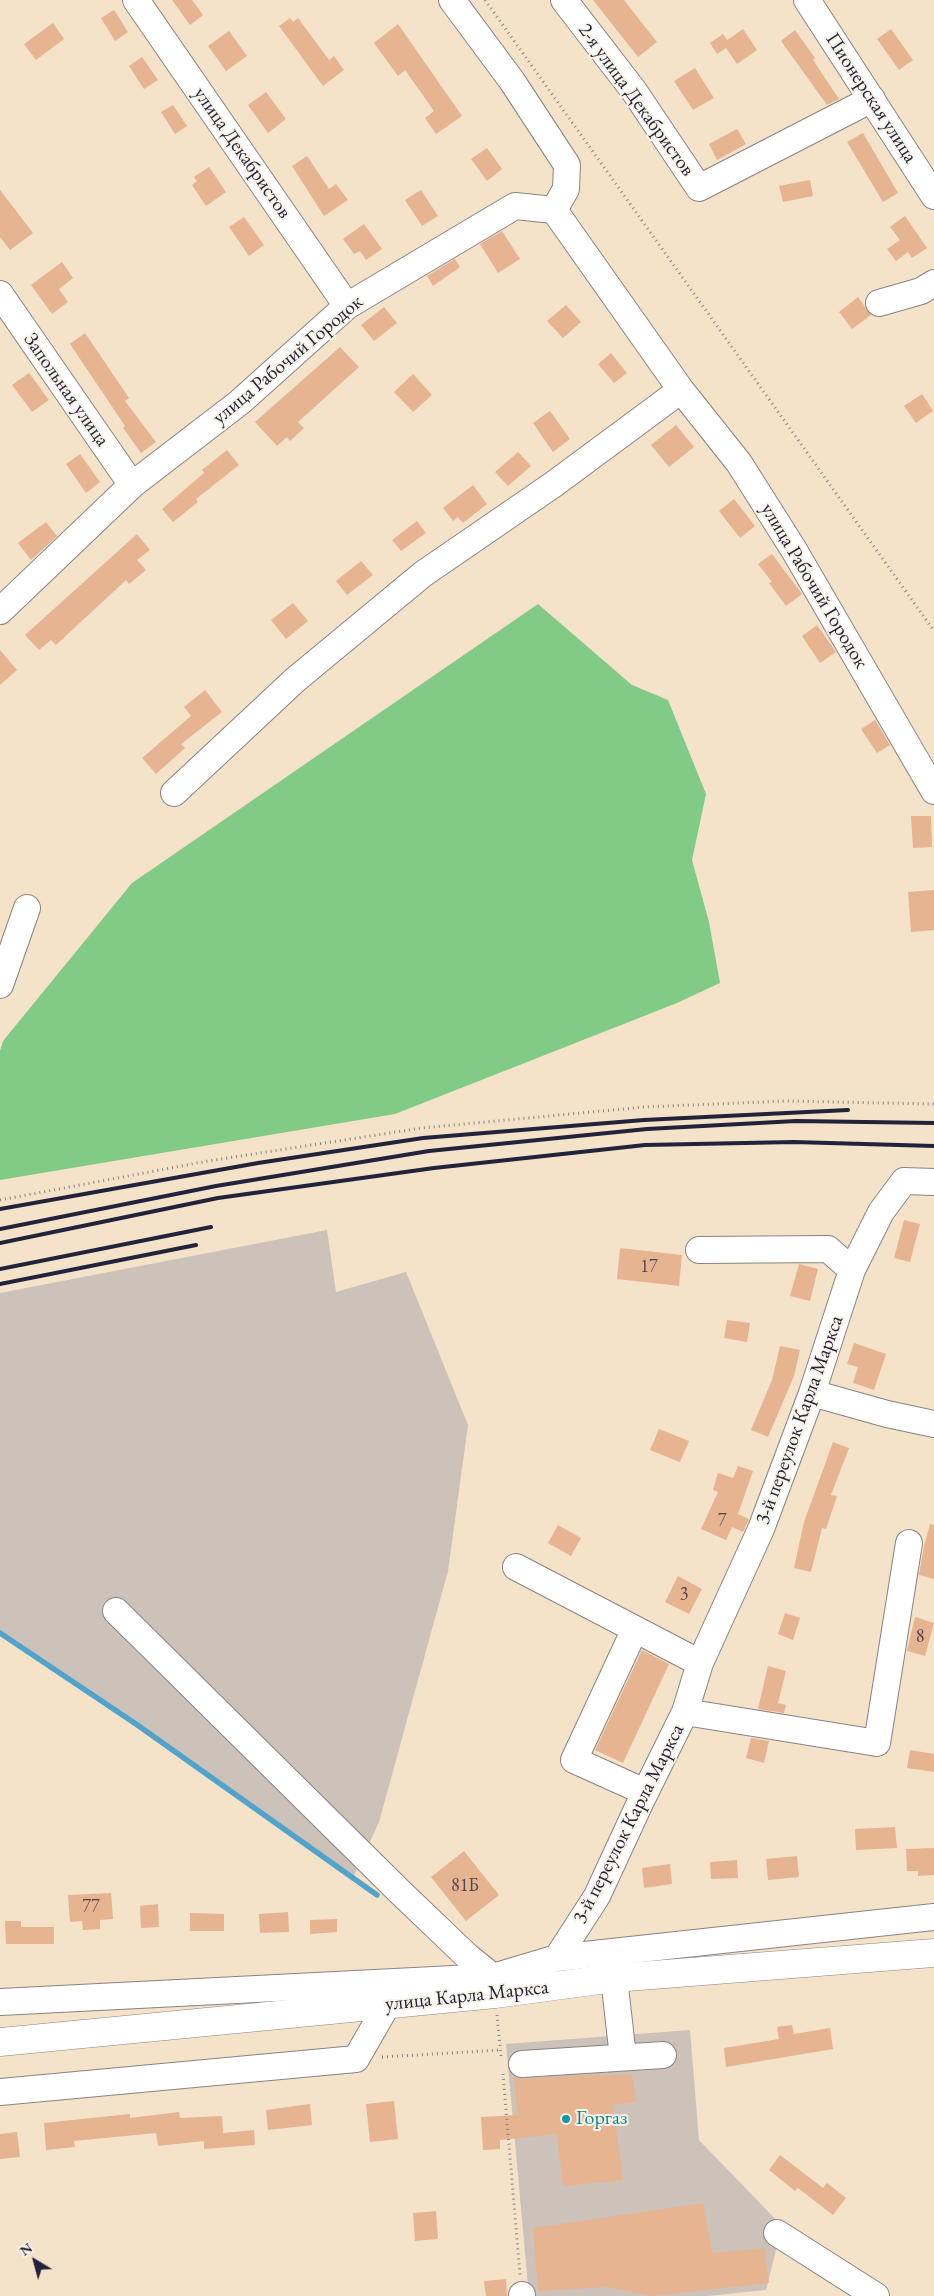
<!DOCTYPE html>
<meta charset="utf-8">
<style>
body{margin:0}
#map{position:relative;width:934px;height:2296px;overflow:hidden;background:#f4e2c9;font-family:"EB Garamond",serif}
canvas{display:block}
.north{position:absolute;left:10px;top:2236px;width:50px;height:50px;-webkit-text-stroke:4px #f7f3e8;paint-order:stroke;rotate:323deg;font-size:14px;font-weight:700;line-height:20px;text-align:center;color:#22223b}
.north::after{content:'';display:block;margin:auto;width:18px;height:22px;background:#22223b;clip-path:polygon(50% 0,100% 100%,50% 72%,0 100%)}
</style>
<div id="map">
<canvas width="934" height="2296"></canvas>
<div class="north">N</div>
</div>
<script>
const g = document.querySelector('canvas').getContext('2d');
g.lineJoin = 'round';
function fill(path, color) {
  g.fillStyle = color;
  g.fill(path, 'evenodd');
}
function toPath(rows) {
  const path = new Path2D();
  for (const r of rows) {
    path.moveTo(r[0], r[1]);
    for (let i = 2; i < r.length; i += 2) path.lineTo(r[i], r[i + 1]);
  }
  return path;
}
function trace(path, color, width, dash) {
  g.strokeStyle = color;
  g.lineWidth = width;
  g.lineCap = dash ? 'butt' : 'round';
  g.setLineDash(dash || []);
  g.stroke(path);
}
function write(font, color, halo, rows, align = 'center') {
  g.font = font + ' "EB Garamond",serif';
  g.lineWidth = 4;
  g.setLineDash([]);
  g.textBaseline = 'middle';
  g.strokeStyle = halo;
  g.fillStyle = color;
  for (const [text, x, y, turn = 0] of rows) {
    g.save();
    g.translate(x, y);
    g.rotate((+turn || 0) * Math.PI / 180);
    g.textAlign = isNaN(turn) ? turn : align;
    if (halo) g.strokeText(text, 0, 0);
    g.fillText(text, 0, 0);
    g.restore();
  }
}
fill(toPath([
 [327,1230,336,1292,406,1272,468,1425,448,1571,379,1822,353,1878,0,1633,0,1293],
 [690,2030,699,2140,782,2226,766,2290,707,2296,529,2296,506,2044]
]), '#ccc2b9');
fill(toPath([
 [538,604,632,685,668,700,706,794,692,860,709,922,720,983,677,1003,395,1114,0,1180,0,1051,3,1041,132,883]
]), '#81cb87');
trace(toPath([
 [0,1633,136,1724,377,1895]
]), '#52a3cc', 5.5);
fill(toPath([
 [172,0,192,0,203,15,190,25],
 [593,0,624,0,657,42,638,57],
 [114,10,128,32,115,41,101,18],
 [290,18,293,22,298,18,329,60,334,56,344,70,323,86,279,26],
 [53,23,64,39,36,60,24,44],
 [398,24,462,116,436,134,425,118,434,111,405,70,398,76,374,43],
 [743,29,757,50,737,64,726,48,717,54,710,43,723,34,727,40],
 [891,29,913,60,899,70,877,39],
 [795,30,815,58,813,60,839,99,827,105,781,41],
 [229,31,247,56,226,71,208,46],
 [142,57,158,80,144,89,129,66],
 [695,68,714,98,693,110,674,81],
 [266,92,286,119,268,133,248,105],
 [173,105,187,126,175,134,161,112],
 [737,129,746,144,717,160,709,144],
 [863,133,898,193,883,202,847,142],
 [487,148,502,169,487,181,471,159],
 [307,156,329,189,336,184,348,200,324,216,292,166],
 [209,167,226,192,206,206,192,185,197,181,194,177],
 [810,180,813,196,783,202,779,186],
 [0,190,33,233,10,250,0,237],
 [421,190,438,216,422,226,405,200],
 [905,216,927,248,912,258,908,252,896,261,887,249,900,240,890,227],
 [244,217,264,245,249,256,229,227],
 [364,224,382,249,366,260,360,251,354,254,343,239],
 [502,231,520,259,498,273,480,244],
 [455,259,460,267,433,286,427,276],
 [62,262,73,278,59,289,68,302,52,314,31,285],
 [858,297,871,315,852,329,839,312],
 [566,305,581,322,563,338,547,321],
 [384,307,397,323,374,341,361,325],
 [85,333,129,398,125,401,156,442,141,453,123,428,125,426,70,344],
 [340,347,359,367,298,422,304,428,290,441,287,437,277,446,255,422],
 [611,353,627,373,614,383,598,364],
 [29,373,49,400,32,412,12,385],
 [413,374,432,395,413,412,394,392],
 [922,394,933,411,916,423,904,406],
 [550,411,570,439,553,452,533,423],
 [676,425,694,447,669,467,651,445],
 [227,450,239,465,196,499,198,502,173,522,162,509,204,473,202,470],
 [518,452,531,466,508,486,495,472],
 [80,454,100,482,86,493,66,464],
 [473,485,487,504,463,523,458,517,453,521,443,508],
 [734,499,755,526,740,538,719,511],
 [417,521,426,533,401,551,392,540],
 [46,522,57,536,31,560,18,543],
 [137,534,150,550,137,560,146,570,129,584,126,580,56,645,51,640,39,650,25,635],
 [772,554,802,594,786,606,769,583,772,582,758,564],
 [361,561,373,575,347,595,336,581],
 [293,603,308,621,286,639,271,620],
 [817,625,836,652,820,663,802,636],
 [0,650,17,670,0,685],
 [205,690,222,712,181,744,185,748,156,774,142,758,191,716,184,707],
 [875,720,890,745,877,753,861,729],
 [911,816,931,816,932,847,913,848],
 [934,890,934,930,911,932,908,892],
 [904,1220,920,1224,910,1262,894,1258],
 [620,1248,682,1255,679,1286,617,1279],
 [799,1264,818,1269,810,1301,790,1296],
 [727,1320,750,1323,747,1342,724,1338],
 [854,1343,886,1354,874,1390,853,1383,858,1367,847,1364],
 [780,1346,800,1350,794,1376,768,1437,751,1430,772,1380],
 [659,1429,689,1441,680,1462,650,1450],
 [833,1442,849,1448,831,1495,837,1496,826,1529,822,1528,811,1572,794,1568,804,1522],
 [738,1466,753,1471,738,1514,749,1519,743,1532,732,1527,726,1540,701,1529,718,1492,713,1490,718,1473,733,1478],
 [930,1524,934,1525,934,1579,919,1575,924,1546],
 [558,1525,581,1538,571,1556,548,1543],
 [678,1576,702,1589,689,1614,665,1602],
 [785,1613,800,1618,793,1640,778,1634],
 [915,1617,934,1623,925,1656,907,1651],
 [642,1650,669,1664,623,1763,595,1750],
 [768,1666,786,1671,778,1703,786,1705,784,1713,758,1709],
 [751,1738,769,1741,764,1763,746,1758],
 [910,1750,934,1754,934,1772,907,1768],
 [895,1827,897,1848,856,1850,855,1829],
 [934,1848,934,1875,918,1876,918,1871,907,1871,906,1849],
 [464,1851,499,1895,466,1921,431,1877],
 [797,1856,799,1877,768,1880,766,1859],
 [737,1860,738,1878,711,1879,710,1862],
 [670,1864,672,1884,644,1888,642,1868],
 [111,1893,113,1919,100,1920,100,1929,83,1930,82,1921,70,1922,68,1895],
 [158,1904,159,1927,141,1928,140,1906],
 [288,1912,289,1932,260,1933,259,1914],
 [190,1913,224,1914,224,1931,190,1931],
 [337,1919,337,1932,310,1934,310,1920],
 [5,1921,21,1921,21,1927,54,1927,54,1944,6,1944],
 [792,2025,794,2034,830,2028,833,2049,726,2067,724,2048,779,2039,777,2027],
 [600,2074,600,2076,632,2074,636,2102,613,2105,623,2180,563,2186,557,2134,500,2140,500,2149,483,2150,481,2117,518,2115,514,2076,523,2079],
 [394,2101,398,2139,370,2142,366,2104],
 [310,2104,312,2125,268,2130,266,2110],
 [179,2112,180,2118,222,2116,223,2133,254,2130,255,2145,204,2149,204,2141,158,2146,156,2133,74,2141,75,2147,46,2150,44,2123,130,2114,130,2118],
 [17,2132,20,2157,0,2159,0,2134],
 [780,2155,823,2188,827,2183,846,2198,833,2215,798,2188,795,2191,769,2170],
 [703,2203,712,2253,764,2248,769,2283,651,2296,609,2287,538,2291,533,2228],
 [436,2211,438,2239,415,2241,413,2213],
 [506,2279,507,2296,486,2296,484,2281]
]), '#e6b491');
const minor = toPath([
 [136,0,347,306],
 [452,0,512,81,567,165,566,189,554,210],
 [564,0,634,91,699,188,872,99],
 [807,0,934,196],
 [0,294,132,485],
 [879,303,921,291,934,283],
 [0,611,132,485,240,402,347,306,515,206,554,210,681,390,739,463,794,550,934,791],
 [174,793,295,680,423,574,554,484,681,390],
 [0,985,27,908],
 [699,1250,828,1249,852,1270],
 [812,1393,887,1414,934,1424],
 [516,1567,700,1663],
 [116,1611,398,1890,467,1956,493,1977],
 [635,1629,574,1760,645,1792],
 [685,1712,877,1743,909,1543],
 [557,1958,934,1917],
 [614,1978,623,2057],
 [495,1994,493,1977,557,1958,597,1896,640,1803,685,1712,700,1663,761,1529,812,1393,852,1270,881,1212,904,1181,934,1182],
 [0,2002,493,1977],
 [522,2064,663,2055],
 [0,2092,356,2059,387,2005],
 [777,2233,876,2296],
 [522,2295,522,2296]
]);
const major = toPath([
 [0,2042,495,1994,614,1978,934,1953]
]);
trace(minor, '#8b8282', 28);
trace(major, '#8b8282', 29);
trace(toPath([
 [485,0,934,631],
 [0,1200,208,1161,422,1128,644,1107,786,1101,934,1104],
 [497,2015,501,2056],
 [382,2057,501,2050],
 [503,2074,520,2275]
]), '#8b8282', 3, [1, 4]);
trace(minor, '#fff', 26);
trace(major, '#fff', 28);
trace(toPath([
 [0,1209,258,1163,423,1138,644,1120,848,1110],
 [0,1229,216,1186,429,1151,647,1129,796,1121,934,1123],
 [0,1243,218,1198,434,1168,645,1145,794,1142,934,1146],
 [0,1269,211,1227],
 [0,1284,196,1245]
]), '#22223b', 4);
for (const [x, y, r, color] of [
 [566,2119,5,"#0f9aa8"]
]) {
  const dot = new Path2D();
  dot.arc(x, y, r, 0, 2 * Math.PI);
  g.fillStyle = color;
  g.fill(dot);
  trace(dot, '#f7f3e8', 2);
}
write('18px', '#534650', null, [
 ["17",649,1267],
 ["7",722,1521],
 ["3",684,1595],
 ["8",920,1637],
 ["81Б",465,1886],
 ["77",91,1907]
]);
write('20px', '#22223b', '#f7f3e8', [
 ["Пионерская улица",871,98,57],
 ["2-я улица Декабристов",636,100,54],
 ["улица Декабристов",242,153,55],
 ["улица Рабочий Городок",288,360,-40],
 ["Запольная улица",66,390,55],
 ["улица Рабочий Городок",814,586,59],
 ["3-й переулок Карла Маркса",800,1420,-70],
 ["3-й переулок Карла Маркса",629,1824,-63],
 ["улица Карла Маркса",467,1996,-6]
]);
write('20px', '#0d838f', '#f7f3e8', [
 ["Горгаз",576,2119]
], 'left');
</script>
